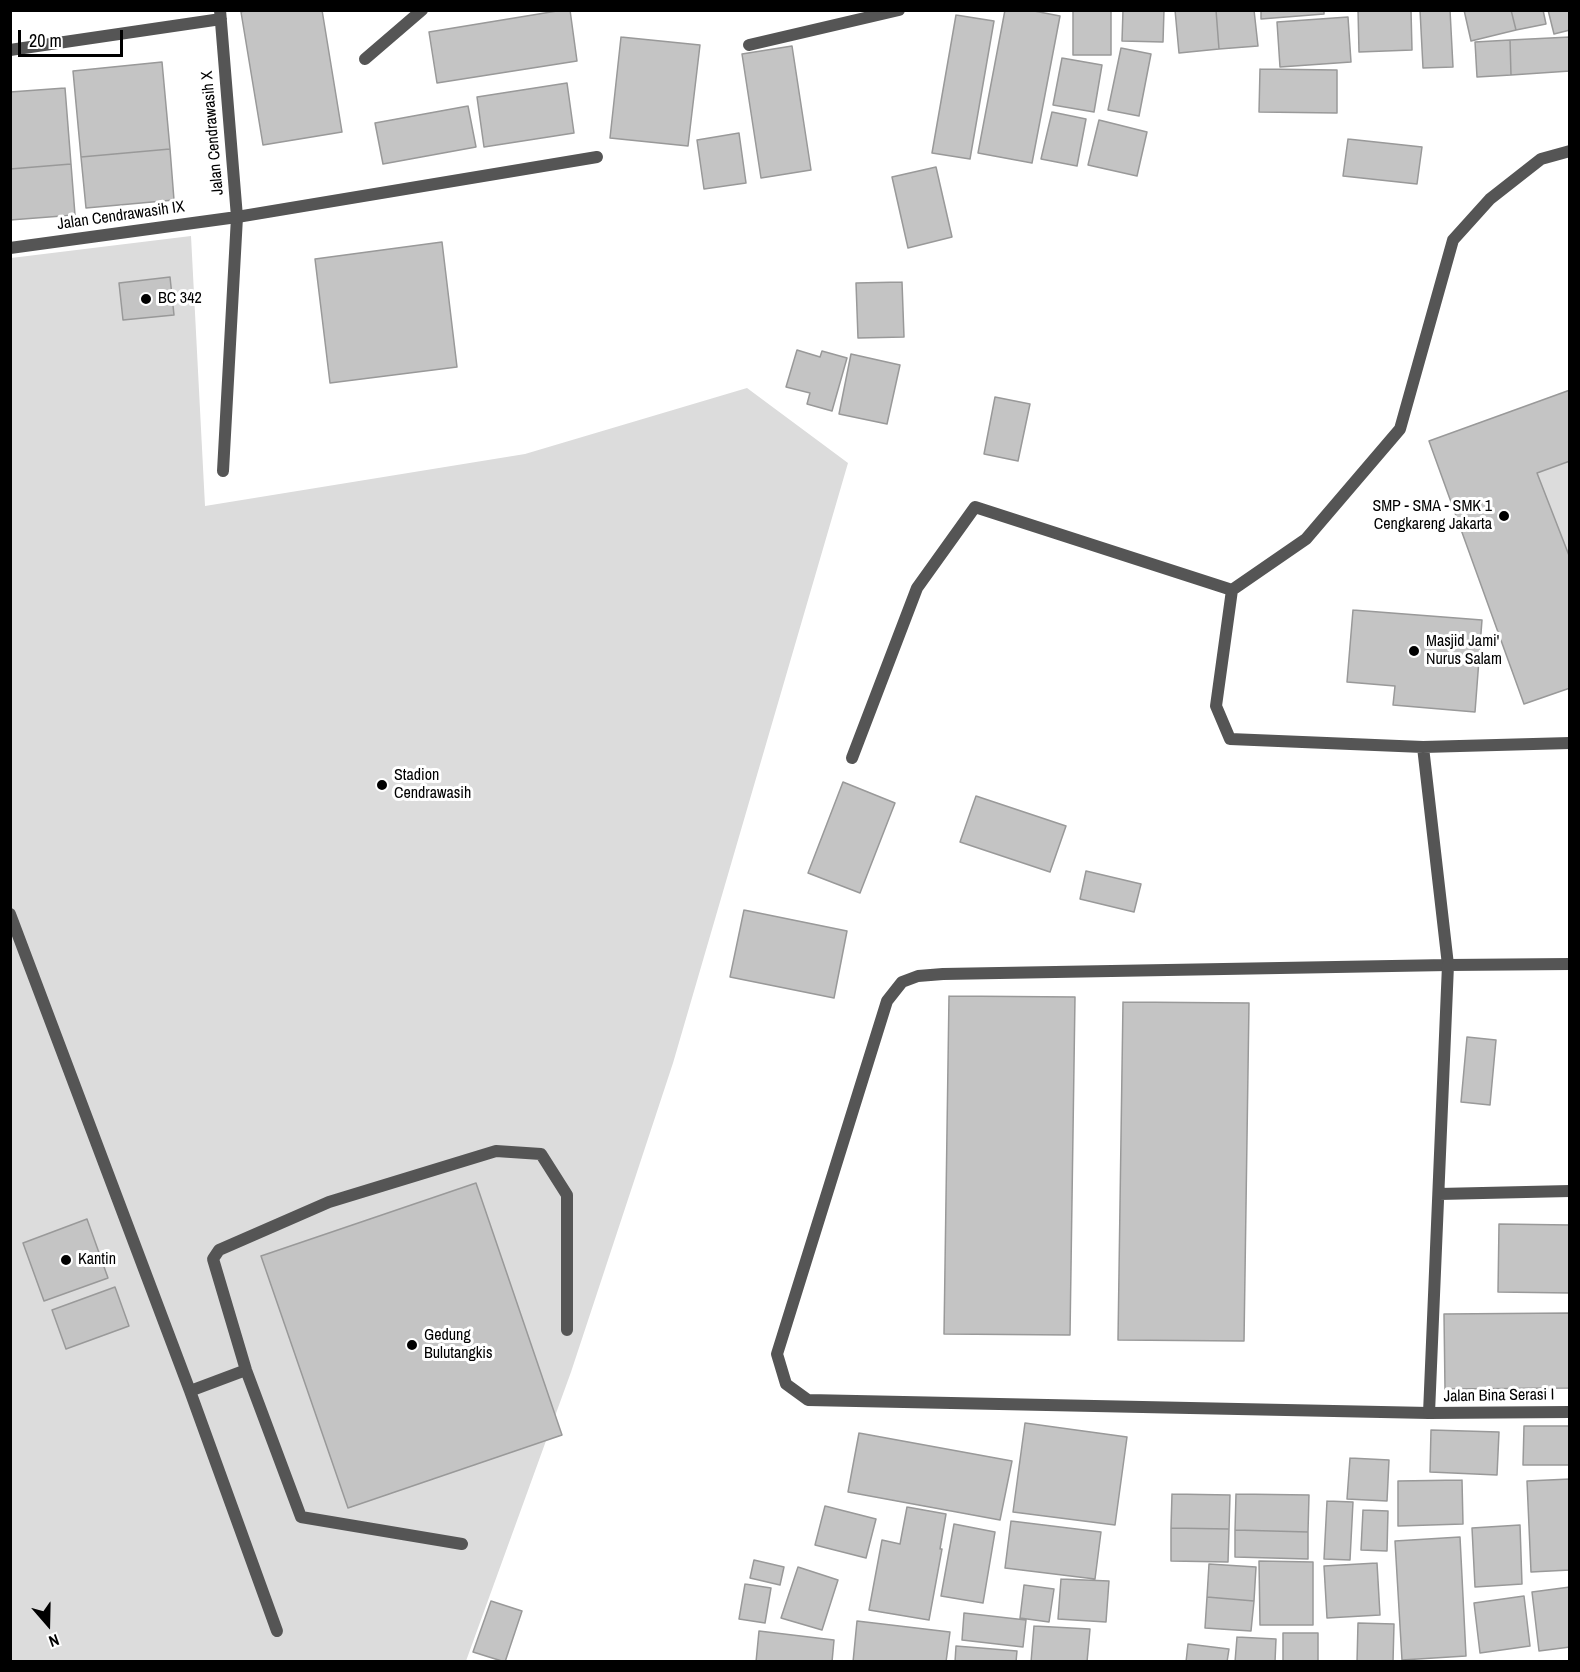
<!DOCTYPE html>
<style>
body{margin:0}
#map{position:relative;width:1580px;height:1672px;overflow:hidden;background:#fff;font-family:"Archivo Narrow",sans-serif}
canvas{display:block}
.frame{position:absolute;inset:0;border:12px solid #000;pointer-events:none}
.north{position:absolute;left:18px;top:1594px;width:60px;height:60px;-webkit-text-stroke:4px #fff;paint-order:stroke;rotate:160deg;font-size:16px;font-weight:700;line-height:24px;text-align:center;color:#000}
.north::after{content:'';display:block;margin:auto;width:21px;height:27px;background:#000;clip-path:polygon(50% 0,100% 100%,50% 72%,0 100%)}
.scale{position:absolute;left:18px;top:30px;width:105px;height:27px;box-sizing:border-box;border:3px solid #000;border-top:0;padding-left:8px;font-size:18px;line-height:21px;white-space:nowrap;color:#000;-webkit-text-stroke:4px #fff;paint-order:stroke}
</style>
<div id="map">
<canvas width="1580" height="1672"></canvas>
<div class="frame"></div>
<div class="north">N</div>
<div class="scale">20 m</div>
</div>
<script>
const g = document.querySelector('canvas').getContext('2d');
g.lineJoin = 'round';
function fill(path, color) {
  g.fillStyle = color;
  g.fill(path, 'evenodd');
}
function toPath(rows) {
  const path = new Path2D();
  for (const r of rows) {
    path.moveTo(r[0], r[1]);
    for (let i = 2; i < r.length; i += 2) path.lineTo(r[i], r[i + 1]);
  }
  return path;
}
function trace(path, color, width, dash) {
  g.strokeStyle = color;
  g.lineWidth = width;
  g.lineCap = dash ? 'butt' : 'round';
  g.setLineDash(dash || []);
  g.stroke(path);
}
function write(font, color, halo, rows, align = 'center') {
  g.font = font + ' "Archivo Narrow",sans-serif';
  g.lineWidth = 6;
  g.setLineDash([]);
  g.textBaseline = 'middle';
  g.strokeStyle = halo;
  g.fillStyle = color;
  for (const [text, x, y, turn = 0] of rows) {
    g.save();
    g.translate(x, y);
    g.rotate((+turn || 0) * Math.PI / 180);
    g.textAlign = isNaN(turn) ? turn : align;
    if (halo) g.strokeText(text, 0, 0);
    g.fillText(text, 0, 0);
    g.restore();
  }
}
fill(toPath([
 [191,236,205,506,525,454,747,388,848,463,673,1063,571,1372,466,1661,11,1661,11,258],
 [1569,461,1569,559,1537,473]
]), '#dcdcdc');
const building = toPath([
 [247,10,322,10,342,132,263,145,241,12,247,10],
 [563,10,570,10,577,61,437,83,429,32,563,10],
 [1005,10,1029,10,1060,16,1032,163,978,153,1005,10],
 [1073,10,1111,10,1111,55,1073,55,1073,10],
 [1123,10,1164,10,1163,42,1122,41,1123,10],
 [1175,10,1216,10,1219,49,1179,53,1175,10],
 [1216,10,1254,10,1258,46,1219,49,1216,10],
 [1261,10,1324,10,1324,14,1261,19,1261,10],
 [1358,10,1411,10,1412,50,1359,52,1358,10],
 [1420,10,1450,10,1453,67,1423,68,1420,10],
 [1464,10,1511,10,1516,30,1471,41,1464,10],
 [1511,10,1543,10,1546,24,1516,30,1511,10],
 [1548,10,1570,10,1570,30,1554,34,1548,10],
 [956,15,994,21,970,159,932,153,956,15],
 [1348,17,1351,62,1280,67,1277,22,1348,17],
 [621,37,700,45,688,146,610,138,621,37],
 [1570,37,1570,71,1511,75,1510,40,1570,37],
 [1510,40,1511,75,1477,77,1475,42,1510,40],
 [792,46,811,170,761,178,742,54,792,46],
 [1121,48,1151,54,1139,116,1108,110,1121,48],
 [1062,58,1102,65,1094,112,1053,105,1062,58],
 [162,62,170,149,81,157,73,71,162,62],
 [1260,69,1337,70,1337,113,1259,112,1260,69],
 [567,83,574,133,484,147,477,97,567,83],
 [65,88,71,164,10,169,10,92,65,88],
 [468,106,476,147,383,164,375,123,468,106],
 [1052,112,1086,119,1077,166,1041,159,1052,112],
 [1099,120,1147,132,1137,176,1088,165,1099,120],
 [739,133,746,183,704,189,697,140,739,133],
 [1348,139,1422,147,1417,184,1343,176,1348,139],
 [170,149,174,200,86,208,81,157,170,149],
 [71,164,75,215,10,220,10,169,71,164],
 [936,167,952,237,908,248,892,177,936,167],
 [442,242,457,367,330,383,315,259,442,242],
 [170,277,174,315,123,320,119,283,170,277],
 [902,282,904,337,858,338,856,283,902,282],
 [797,350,820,357,822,351,847,358,832,411,807,404,810,393,786,387,797,350],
 [851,354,900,365,887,424,839,414,851,354],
 [1570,390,1570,461,1537,473,1570,558,1570,688,1524,704,1429,441,1570,390],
 [995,397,1030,404,1018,461,984,454,995,397],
 [1353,610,1482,620,1475,712,1393,705,1395,686,1347,682,1353,610],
 [843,782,895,803,860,893,808,873,843,782],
 [976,796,1066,826,1050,872,960,842,976,796],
 [1086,871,1141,884,1134,912,1080,899,1086,871],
 [744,910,847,931,834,998,730,977,744,910],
 [949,996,1075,997,1070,1335,944,1334,949,996],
 [1123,1002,1249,1003,1244,1341,1118,1340,1123,1002],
 [1467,1037,1496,1040,1490,1105,1461,1102,1467,1037],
 [476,1183,562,1435,348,1508,261,1256,476,1183],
 [87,1219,108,1278,44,1301,23,1243,87,1219],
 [1499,1224,1570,1225,1570,1293,1498,1292,1499,1224],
 [115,1287,129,1326,66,1349,52,1310,115,1287],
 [1570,1313,1570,1388,1445,1389,1444,1314,1570,1313],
 [1025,1423,1127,1437,1115,1525,1013,1512,1025,1423],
 [1524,1426,1570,1426,1570,1465,1523,1465,1524,1426],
 [1431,1430,1499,1432,1497,1475,1430,1472,1431,1430],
 [859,1433,1012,1461,1000,1520,848,1492,859,1433],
 [1350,1458,1389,1460,1387,1501,1347,1499,1350,1458],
 [1570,1479,1570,1570,1531,1572,1527,1481,1570,1479],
 [1462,1480,1463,1524,1398,1526,1398,1481,1462,1480],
 [1172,1494,1230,1495,1229,1529,1171,1528,1172,1494],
 [1236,1494,1309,1495,1308,1532,1235,1530,1236,1494],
 [1327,1501,1353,1502,1350,1560,1324,1559,1327,1501],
 [825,1506,876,1519,866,1558,815,1545,825,1506],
 [907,1507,946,1514,940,1549,942,1549,929,1620,869,1610,882,1540,900,1544,907,1507],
 [1363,1510,1388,1511,1387,1551,1361,1550,1363,1510],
 [1011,1521,1101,1532,1095,1579,1005,1568,1011,1521],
 [954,1524,995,1532,983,1603,941,1596,954,1524],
 [1520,1525,1522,1584,1475,1587,1472,1528,1520,1525],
 [1171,1528,1229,1529,1228,1562,1171,1561,1171,1528],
 [1235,1530,1308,1532,1308,1559,1235,1557,1235,1530],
 [1460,1537,1466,1656,1402,1660,1395,1541,1460,1537],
 [754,1560,784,1567,780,1585,750,1578,754,1560],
 [1259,1561,1313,1562,1313,1625,1260,1625,1259,1561],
 [1377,1563,1380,1615,1327,1618,1324,1566,1377,1563],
 [1209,1564,1256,1567,1254,1601,1207,1597,1209,1564],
 [798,1567,838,1580,822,1630,781,1618,798,1567],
 [1061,1579,1109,1581,1106,1622,1058,1619,1061,1579],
 [745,1584,771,1588,765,1623,739,1619,745,1584],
 [1024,1585,1054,1589,1049,1622,1020,1618,1024,1585],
 [1570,1587,1570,1647,1539,1651,1532,1592,1570,1587],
 [1524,1596,1530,1646,1480,1653,1474,1603,1524,1596],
 [1207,1597,1254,1601,1251,1631,1205,1628,1207,1597],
 [491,1601,522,1611,505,1662,473,1652,491,1601],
 [964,1613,1026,1620,1023,1647,962,1640,964,1613],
 [857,1621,950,1632,946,1662,853,1662,857,1621],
 [1358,1623,1394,1624,1393,1662,1357,1662,1358,1623],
 [1034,1626,1090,1629,1087,1662,1031,1662,1034,1626],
 [759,1631,834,1640,832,1662,756,1662,759,1631],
 [1283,1633,1318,1633,1318,1662,1283,1662,1283,1633],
 [1237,1637,1276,1639,1275,1662,1235,1662,1237,1637],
 [1188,1644,1229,1649,1227,1662,1186,1662,1188,1644],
 [956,1646,1017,1651,1016,1662,955,1662,956,1646]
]);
fill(building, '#c4c4c4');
trace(building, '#999', 1.5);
trace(toPath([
 [749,45,899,10],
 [365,59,422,10],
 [223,471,237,217],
 [1232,590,1216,706,1230,739,1423,747,1570,743],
 [1423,747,1448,965,943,974,918,976,902,982,887,1001,777,1354,786,1384,808,1400,1429,1413],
 [852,758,917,588,975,507,1232,590,1306,539,1400,429,1453,240,1490,199,1541,159,1570,151],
 [10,914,190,1391,277,1631],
 [190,1391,246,1370],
 [462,1544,301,1517,246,1370,213,1259,219,1250,329,1202,496,1151,541,1154,567,1195,567,1330]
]), '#555', 12);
trace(toPath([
 [220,10,237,217],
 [10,50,221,19],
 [10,248,237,217,597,157],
 [1570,964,1448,965,1429,1413,1570,1412],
 [1439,1194,1570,1191]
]), '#555', 12);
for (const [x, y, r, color] of [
 [146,299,6,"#000"],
 [1504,516,6,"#000"],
 [1414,651,6,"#000"],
 [382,785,6,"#000"],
 [66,1260,6,"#000"],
 [412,1345,6,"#000"]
]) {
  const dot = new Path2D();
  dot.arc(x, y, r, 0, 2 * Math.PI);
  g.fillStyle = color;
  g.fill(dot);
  trace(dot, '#fff', 2);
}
write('16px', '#000', '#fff', [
 ["Jalan Cendrawasih X",213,133,-95],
 ["Jalan Cendrawasih IX",121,216,-8],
 ["Jalan Bina Serasi I",1499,1396,-1]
]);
write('16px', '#000', '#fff', [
 ["BC 342",158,299],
 ["SMP - SMA - SMK 1",1492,507,"right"],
 ["Cengkareng Jakarta",1492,525,"right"],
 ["Masjid Jami'",1426,642],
 ["Nurus Salam",1426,660],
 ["Stadion",394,776],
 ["Cendrawasih",394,794],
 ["Kantin",78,1260],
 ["Gedung",424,1336],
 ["Bulutangkis",424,1354]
], 'left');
</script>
